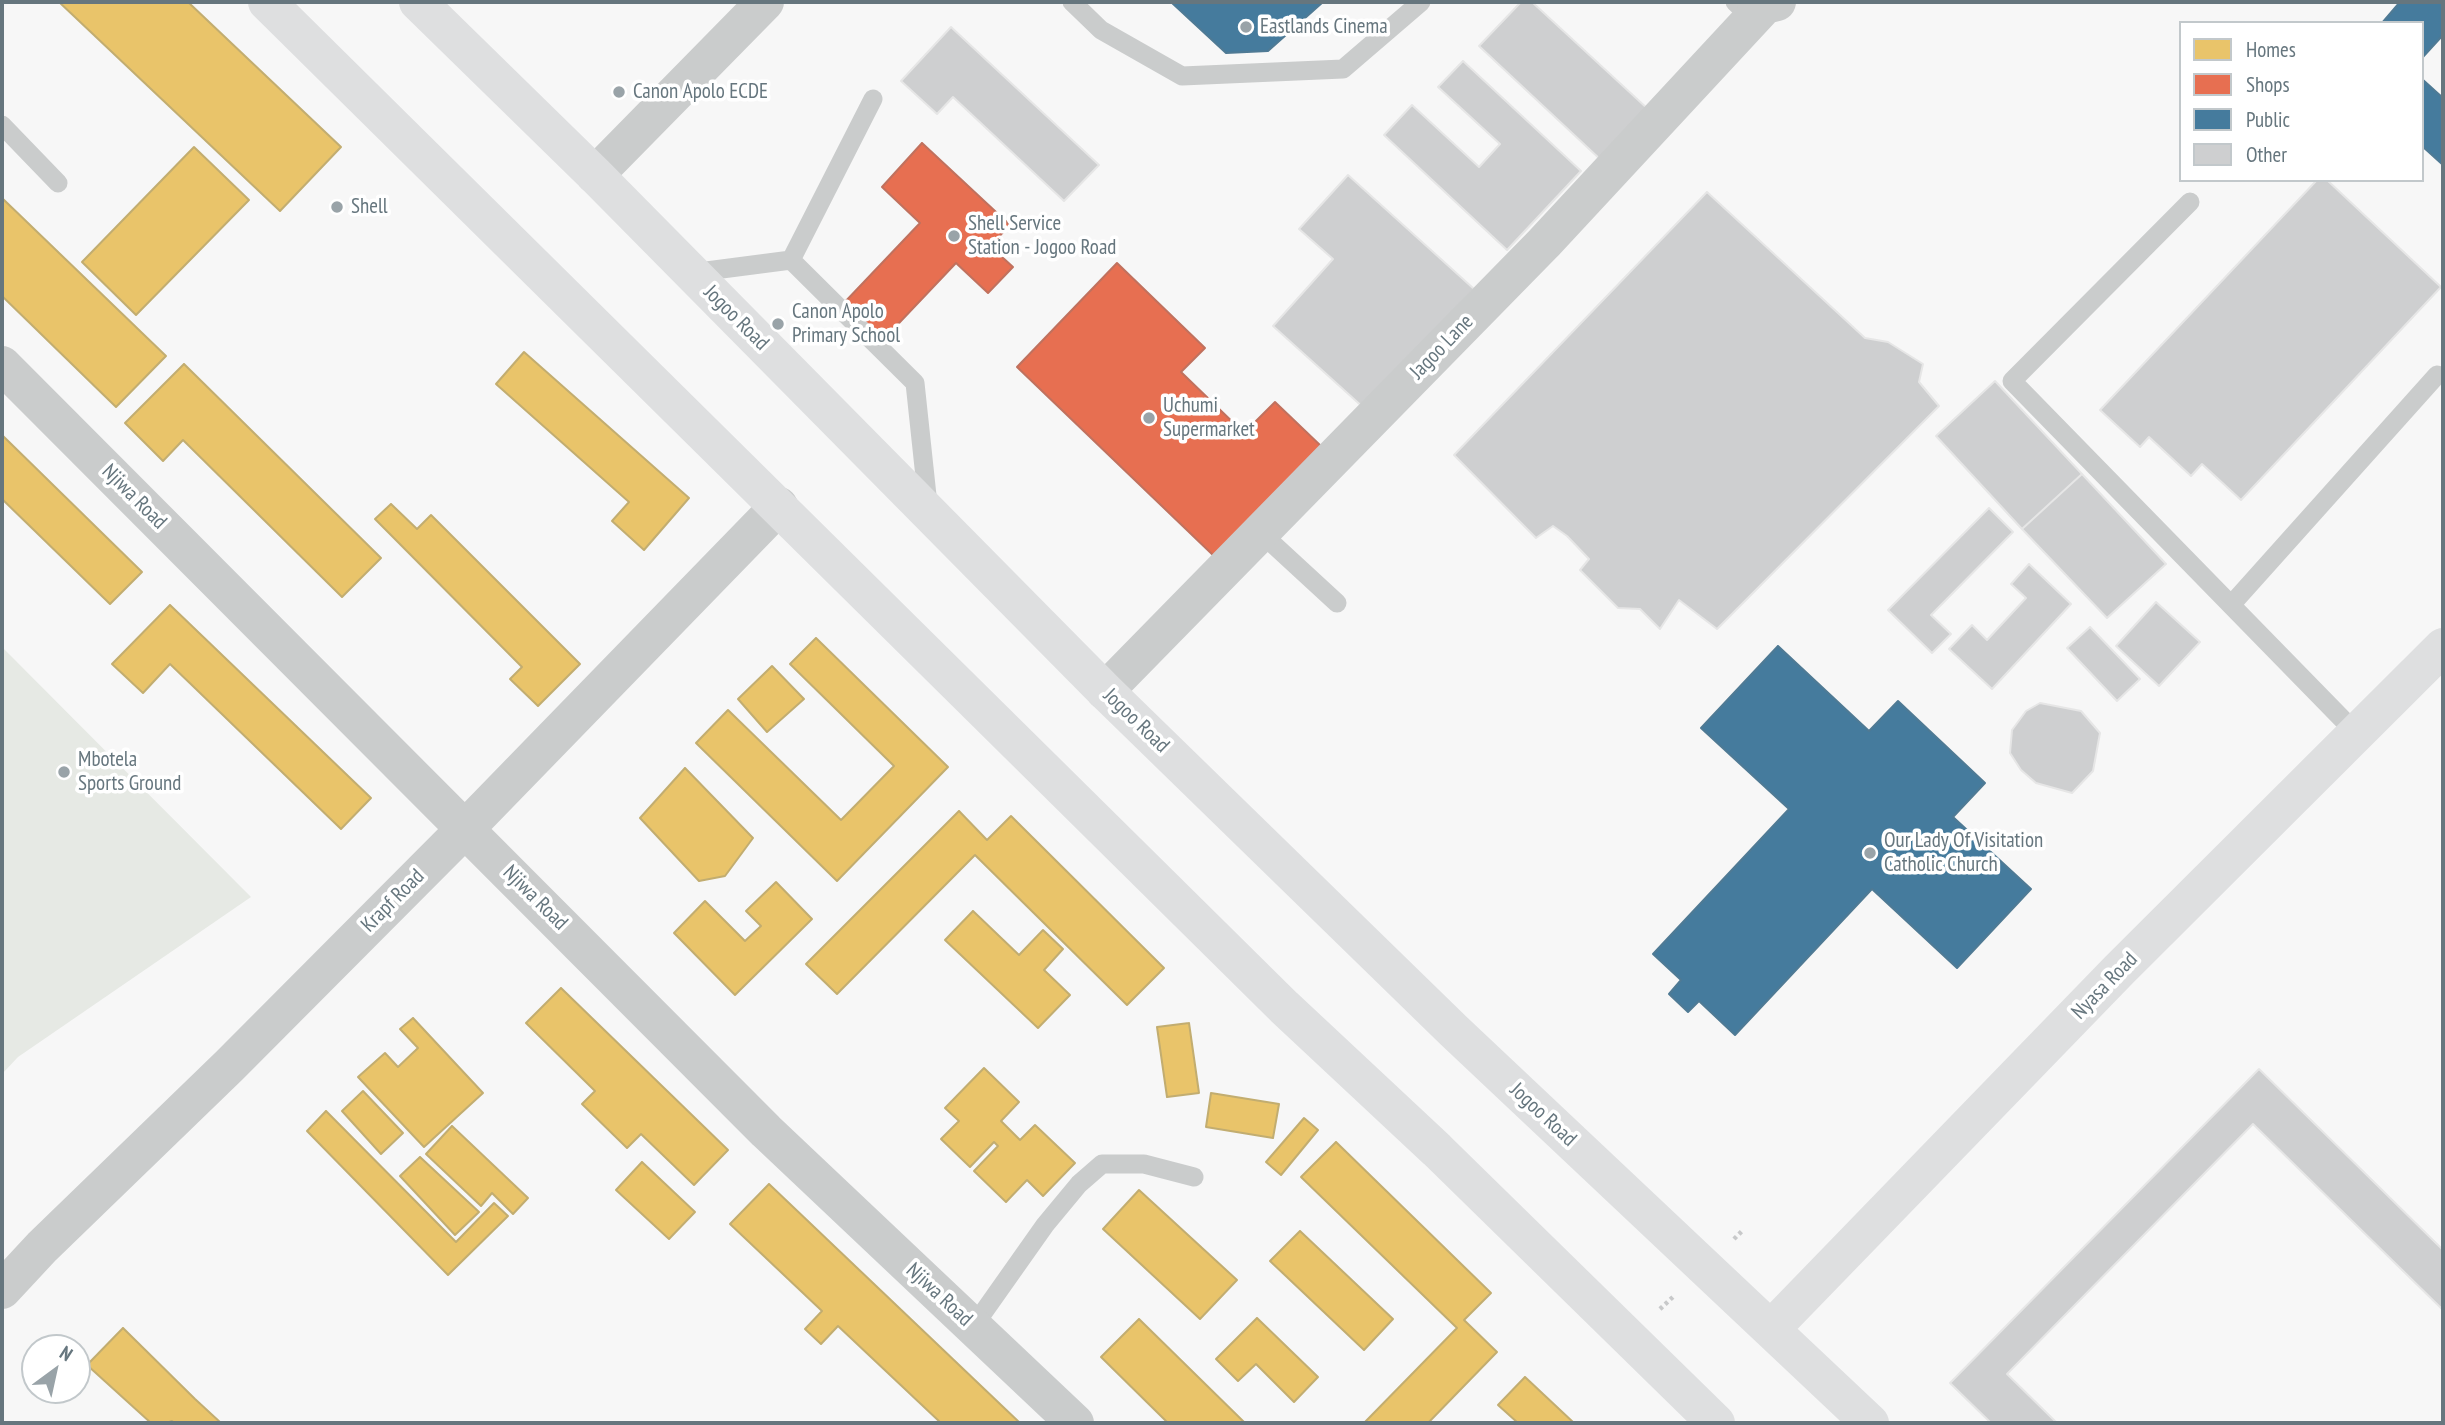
<!DOCTYPE html>
<style>
body{margin:0}
#map{position:relative;width:2445px;height:1425px;overflow:hidden;background:#f7f7f7;font-family:"PT Sans Narrow",sans-serif}
canvas{display:block}
.frame{position:absolute;inset:0;border:4px solid #66767e;pointer-events:none}
.legend{position:absolute;left:2179px;top:21px;width:245px;height:161px;box-sizing:border-box;background:#fff;border:2px solid #c2c8cb;margin:0;padding:9px 12px;list-style:none;font-size:21px;color:#66767e}
.legend li{display:flex;align-items:center;gap:14px;height:35px}
.legend b{width:35px;border:2px solid #c2c8cb}
.north{position:absolute;left:21px;top:1334px;width:70px;height:70px;box-sizing:border-box;background:#fff;border:2px solid #c2c8cb;border-radius:50%;rotate:33deg;font-size:19px;font-weight:700;line-height:28px;text-align:center;color:#66767e}
.north::after{content:'';display:block;margin:auto;width:24px;height:32px;background:#99a3a8;clip-path:polygon(50% 0,100% 100%,50% 72%,0 100%)}
</style>
<div id="map">
<canvas width="2445" height="1425"></canvas>
<div class="frame"></div>
<ul class="legend">
<li><b style="height:19px;background:#e9c46a"></b>Homes</li>
<li><b style="height:19px;background:#e76f51"></b>Shops</li>
<li><b style="height:19px;background:#457b9d"></b>Public</li>
<li><b style="height:19px;background:#cecfd0"></b>Other</li>
</ul>
<div class="north">N</div>
</div>
<script>
const g = document.querySelector('canvas').getContext('2d');
g.lineJoin = 'round';
function fill(path, color) {
  g.fillStyle = color;
  g.fill(path, 'evenodd');
}
function toPath(rows) {
  const path = new Path2D();
  for (const r of rows) {
    path.moveTo(r[0], r[1]);
    for (let i = 2; i < r.length; i += 2) path.lineTo(r[i], r[i + 1]);
  }
  return path;
}
function trace(path, color, width, dash) {
  g.strokeStyle = color;
  g.lineWidth = width;
  g.lineCap = dash ? 'butt' : 'round';
  g.setLineDash(dash || []);
  g.stroke(path);
}
function write(font, color, halo, rows, align = 'center') {
  g.font = font + ' "PT Sans Narrow",sans-serif';
  g.lineWidth = 7;
  g.setLineDash([]);
  g.textBaseline = 'middle';
  g.strokeStyle = halo;
  g.fillStyle = color;
  for (const [text, x, y, turn = 0] of rows) {
    g.save();
    g.translate(x, y);
    g.rotate((+turn || 0) * Math.PI / 180);
    g.textAlign = isNaN(turn) ? turn : align;
    if (halo) g.strokeText(text, 0, 0);
    g.fillText(text, 0, 0);
    g.restore();
  }
}
fill(toPath([
 [2,647,251,897,18,1057,2,1074]
]), '#e6e9e4');
const homes = toPath([
 [59,2,188,2,341,147,280,211,59,2],
 [194,147,249,200,136,315,82,262,194,147],
 [2,198,166,356,116,407,2,296,2,198],
 [524,352,689,498,644,550,612,521,629,502,496,384,524,352],
 [184,364,381,558,342,597,183,440,163,461,125,423,184,364],
 [2,435,142,572,110,604,2,499,2,435],
 [391,504,417,529,431,515,580,664,538,706,510,679,522,667,375,519,391,504],
 [170,605,371,798,341,829,170,664,143,693,112,664,170,605],
 [816,638,948,767,837,881,696,743,728,710,841,820,894,766,790,664,816,638],
 [772,666,804,699,767,732,738,699,772,666],
 [685,768,753,838,725,876,699,881,640,818,685,768],
 [959,811,987,840,1011,816,1164,968,1127,1005,975,855,837,994,806,964,959,811],
 [776,882,812,919,735,995,674,933,705,901,745,941,761,926,746,911,776,882],
 [973,911,1019,955,1043,930,1063,949,1044,970,1070,995,1038,1028,945,940,973,911],
 [561,988,728,1150,694,1185,641,1134,627,1148,582,1104,595,1091,526,1023,561,988],
 [413,1018,483,1093,424,1147,358,1077,385,1053,398,1067,418,1048,400,1029,413,1018],
 [1189,1023,1199,1093,1167,1097,1157,1027,1189,1023],
 [984,1068,1019,1102,1001,1121,1020,1140,1035,1125,1075,1163,1043,1196,1027,1180,1006,1202,974,1171,998,1146,994,1142,970,1167,941,1139,959,1121,945,1108,984,1068],
 [363,1091,403,1133,381,1154,342,1111,363,1091],
 [1211,1093,1279,1104,1273,1138,1206,1127,1211,1093],
 [326,1111,456,1242,494,1203,508,1216,448,1275,307,1131,326,1111],
 [1304,1118,1318,1130,1281,1175,1266,1162,1304,1118],
 [452,1126,528,1198,513,1214,492,1193,481,1206,426,1154,452,1126],
 [1336,1142,1491,1293,1464,1320,1497,1352,1428,1423,1364,1423,1457,1328,1301,1177,1336,1142],
 [420,1157,479,1212,455,1235,400,1176,420,1157],
 [642,1162,695,1212,669,1239,616,1190,642,1162],
 [769,1184,1020,1423,941,1423,838,1326,821,1344,805,1329,822,1311,730,1224,769,1184],
 [1139,1190,1237,1280,1200,1319,1103,1229,1139,1190],
 [1300,1231,1393,1319,1364,1350,1270,1261,1300,1231],
 [1257,1318,1318,1377,1294,1402,1256,1364,1238,1381,1216,1359,1257,1318],
 [1139,1319,1245,1423,1168,1423,1101,1357,1139,1319],
 [123,1328,195,1399,221,1423,175,1423,172,1421,166,1423,151,1423,87,1365,123,1328],
 [1525,1377,1574,1423,1518,1423,1498,1405,1525,1377]
]);
fill(homes, '#e9c46a');
trace(homes, '#c2ad70', 2);
const shops = toPath([
 [922,143,1010,225,990,246,1013,267,988,293,956,263,881,342,842,305,920,223,882,187,922,143],
 [1117,263,1205,348,1181,372,1244,433,1275,402,1322,447,1215,557,1017,367,1117,263]
]);
fill(shops, '#e76f51');
trace(shops, '#c0715e', 2);
const public = toPath([
 [1171,2,1323,2,1268,51,1226,53,1171,2],
 [2400,2,2443,2,2443,35,2422,58,2422,23,2382,23,2400,2],
 [2422,79,2443,98,2443,165,2422,146,2422,79],
 [1778,646,1869,731,1898,701,1985,783,1953,817,2031,889,1957,968,1872,889,1735,1035,1699,1001,1688,1012,1669,994,1681,980,1653,954,1789,809,1701,728,1778,646]
]);
fill(public, '#457b9d');
trace(public, '#4f7a94', 2);
const building = toPath([
 [1521,2,1532,2,1649,110,1602,161,1479,46,1521,2],
 [951,27,1099,165,1064,201,953,97,937,114,901,81,951,27],
 [1463,61,1581,171,1507,250,1384,135,1412,105,1479,167,1500,144,1438,87,1463,61],
 [1348,175,1474,289,1365,409,1273,326,1333,259,1299,229,1348,175],
 [2317,180,2327,180,2441,287,2241,500,2202,464,2191,476,2149,437,2140,447,2100,410,2317,180],
 [1707,192,1865,338,1888,342,1923,364,1919,382,1939,406,1717,629,1679,600,1660,629,1640,609,1618,608,1580,570,1589,559,1567,536,1553,526,1536,538,1454,455,1707,192],
 [1995,381,2082,474,2022,529,1936,436,1995,381],
 [2082,474,2166,564,2107,618,2022,529,2082,474],
 [1989,508,2013,532,1931,615,1951,634,1932,653,1888,610,1989,508],
 [2029,564,2071,604,1992,689,1949,649,1972,625,1987,640,2026,598,2011,584,2029,564],
 [2156,602,2200,642,2159,686,2116,646,2156,602],
 [2090,627,2140,679,2117,701,2067,648,2090,627],
 [2040,703,2081,711,2100,733,2093,771,2072,793,2036,783,2021,770,2010,753,2012,730,2026,711,2040,703],
 [2259,1069,2443,1250,2443,1310,2253,1124,2007,1374,2057,1423,1991,1423,1950,1383,2259,1069]
]);
fill(building, '#cecfd0');
trace(building, '#e6e6e6', 2);
trace(toPath([
 [1734,1239,1743,1230],
 [1660,1309,1674,1296]
]), '#c8c9ca', 4.5, [3.5, 3.5]);
trace(toPath([
 [1072,2,1101,30,1182,76,1343,69,1421,2],
 [1735,2,1753,19],
 [2,125,58,183],
 [2190,202,2012,381,2356,733],
 [791,260,873,99],
 [691,273,791,260,915,383,928,505],
 [1261,533,1337,603],
 [2231,605,2437,375],
 [973,1327,1045,1225,1079,1184,1102,1164,1144,1164,1194,1177]
]), '#cacccc', 19);
trace(toPath([
 [595,175,765,2],
 [2,365,766,1131,1075,1423],
 [1105,691,1544,243,1765,5,1777,2],
 [2,1290,42,1247,229,1066,466,828,779,506]
]), '#cacccc', 38);
trace(toPath([
 [267,2,1284,1007,1437,1150,1716,1423],
 [418,2,595,175,1105,691,1454,1031,1870,1423],
 [1771,1329,2119,970,2443,647]
]), '#dedfe0', 38);
for (const [x, y, r, color] of [
 [1246,27,7,"#99a3a8"],
 [619,92,7,"#99a3a8"],
 [337,207,7,"#99a3a8"],
 [954,236,7,"#99a3a8"],
 [778,324,7,"#99a3a8"],
 [1149,418,7,"#99a3a8"],
 [64,772,7,"#99a3a8"],
 [1870,853,7,"#99a3a8"]
]) {
  const dot = new Path2D();
  dot.arc(x, y, r, 0, 2 * Math.PI);
  g.fillStyle = color;
  g.fill(dot);
  trace(dot, '#fff', 2.5);
}
write('21px', '#66767e', '#fff', [
 ["Eastlands Cinema",1260,27],
 ["Canon Apolo ECDE",633,92],
 ["Shell",351,207],
 ["Shell Service",968,224],
 ["Station - Jogoo Road",968,248],
 ["Canon Apolo",792,312],
 ["Primary School",792,336],
 ["Uchumi",1163,406],
 ["Supermarket",1163,430],
 ["Mbotela",78,760],
 ["Sports Ground",78,784],
 ["Our Lady Of Visitation",1884,841],
 ["Catholic Church",1884,865]
], 'left');
write('21px', '#66767e', '#fff', [
 ["Jogoo Road",736,318,45],
 ["Jagoo Lane",1442,347,-46],
 ["Njiwa Road",134,497,45],
 ["Jogoo Road",1136,721,44],
 ["Njiwa Road",535,898,45],
 ["Krapf Road",393,901,-45],
 ["Nyasa Road",2105,986,-46],
 ["Jogoo Road",1543,1115,43],
 ["Njiwa Road",939,1295,43]
]);
</script>
